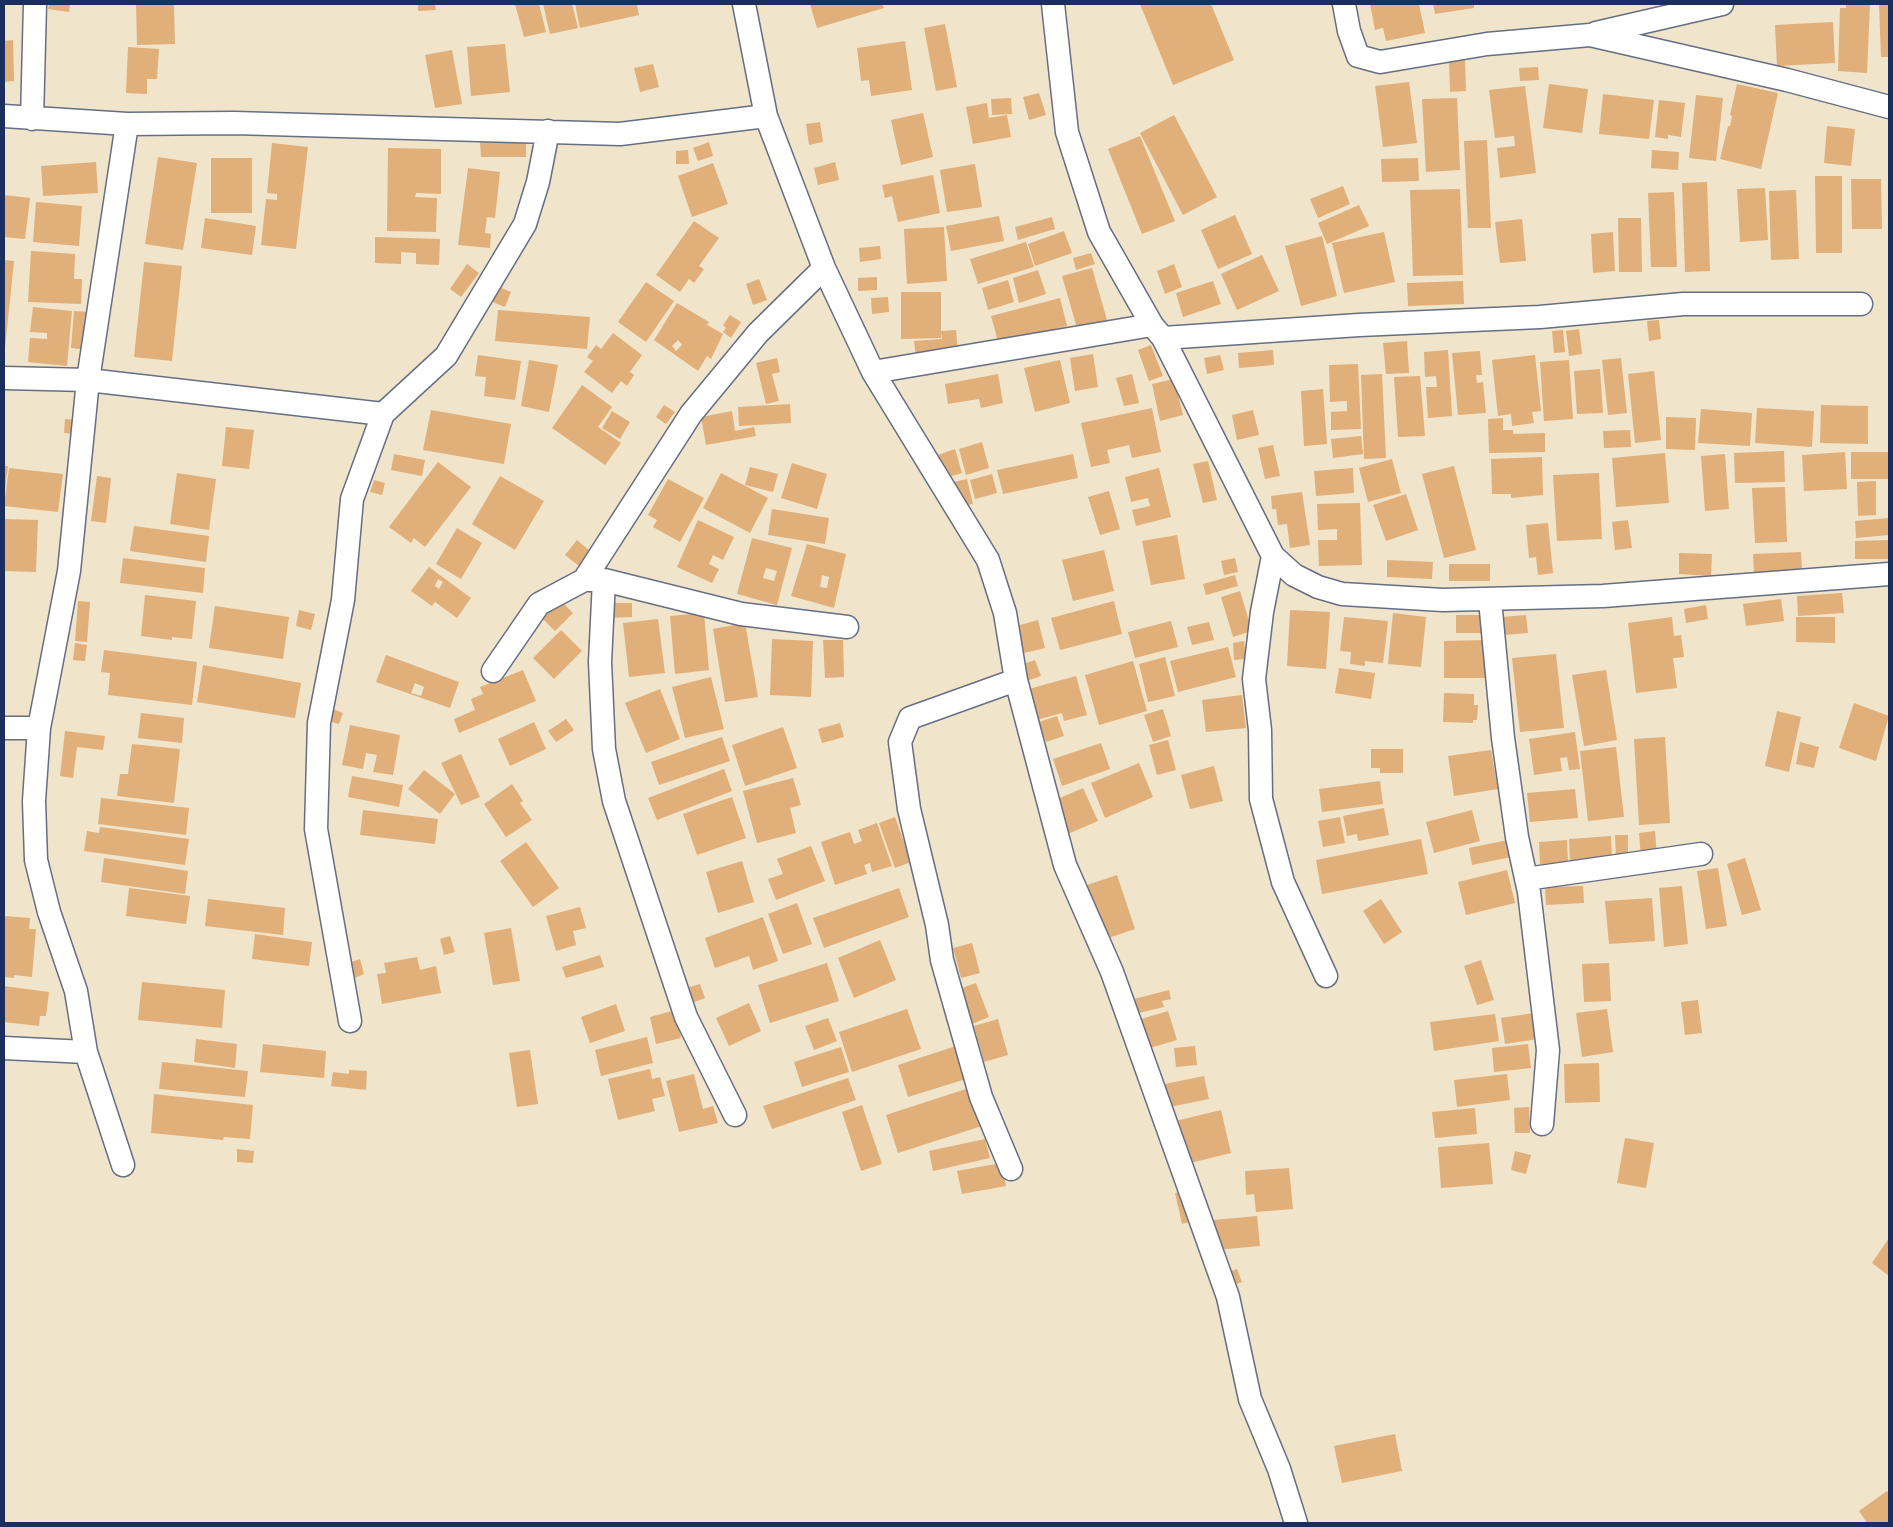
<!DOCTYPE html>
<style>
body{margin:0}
#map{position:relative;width:1893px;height:1527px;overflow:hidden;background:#f0e4ca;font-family:"IM FELL DW Pica",serif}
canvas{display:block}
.frame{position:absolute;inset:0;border:5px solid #1b2f5e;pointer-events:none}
</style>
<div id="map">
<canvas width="1893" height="1527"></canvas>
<div class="frame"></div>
</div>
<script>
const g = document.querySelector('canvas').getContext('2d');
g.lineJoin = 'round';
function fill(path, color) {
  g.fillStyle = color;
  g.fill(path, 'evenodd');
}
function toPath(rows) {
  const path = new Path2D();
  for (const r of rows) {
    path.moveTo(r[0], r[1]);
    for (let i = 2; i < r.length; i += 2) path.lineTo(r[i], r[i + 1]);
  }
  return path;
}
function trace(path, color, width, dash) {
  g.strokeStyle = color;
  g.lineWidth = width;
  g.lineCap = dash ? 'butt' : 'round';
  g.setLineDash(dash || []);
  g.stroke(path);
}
fill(toPath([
 [49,4,70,4,69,12,48,9],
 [136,4,174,4,175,44,137,45],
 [418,4,435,4,436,10,418,11],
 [515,4,539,4,546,32,524,37],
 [543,4,572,4,578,28,550,34],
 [575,4,637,4,639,15,580,28],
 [810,4,882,4,884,8,817,28],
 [1140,4,1211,4,1234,60,1173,85],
 [1370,4,1419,4,1425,33,1386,41,1383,28,1375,30],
 [1433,4,1474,4,1474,8,1435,14],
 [1846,4,1870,4,1867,73,1838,71,1840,8,1846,8],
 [1879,4,1889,4,1889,57,1881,57],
 [1833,22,1835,63,1777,66,1775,25],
 [945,24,957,87,936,91,924,28],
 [13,40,14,81,4,82,4,41],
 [905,41,912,90,871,96,869,80,861,81,857,48],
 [505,44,510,92,471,96,467,47],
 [128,47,159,49,157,79,147,79,147,94,126,93],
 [452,50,462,104,435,108,425,55],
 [1465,60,1466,91,1450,92,1449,61],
 [653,64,659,87,640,92,634,68],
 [1538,67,1539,80,1520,81,1519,68],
 [1409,82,1417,143,1383,147,1375,86],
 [1549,84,1588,89,1582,133,1543,128],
 [1737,84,1778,93,1761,169,1720,159,1728,126,1730,126,1732,116,1730,115],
 [1525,86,1536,173,1500,178,1497,148,1515,146,1514,136,1495,138,1489,90],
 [1039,93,1046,115,1029,120,1023,97],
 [1603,94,1654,100,1649,139,1599,134],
 [1696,95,1723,98,1716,161,1689,158],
 [1011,98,1012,114,992,115,991,99],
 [1457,98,1460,170,1426,172,1422,99],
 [1659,100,1685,103,1681,137,1668,135,1668,139,1655,137],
 [987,103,989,118,1007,115,1011,137,973,144,966,107],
 [923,113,933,157,901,165,891,120],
 [1174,115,1217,197,1183,215,1140,133],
 [820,122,823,142,809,145,806,124],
 [1827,126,1855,129,1851,166,1824,163],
 [1140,136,1175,221,1142,234,1108,149],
 [1487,140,1491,228,1468,228,1464,141],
 [480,141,526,141,526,157,481,157],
 [709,142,713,156,698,161,693,148],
 [272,143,308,147,296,249,261,245,266,199,277,200,277,194,267,193],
 [388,148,441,149,441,194,416,193,415,197,437,198,436,232,387,231],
 [688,150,689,164,676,164,676,151],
 [1652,150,1679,152,1678,170,1651,168],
 [158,157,197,163,183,250,145,244],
 [211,158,252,158,252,213,211,213],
 [1418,158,1419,181,1382,182,1381,159],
 [96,162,98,193,43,196,41,166],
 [835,162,839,180,818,185,814,168],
 [713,163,728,204,692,217,678,176],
 [975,164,982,207,947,212,940,170],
 [468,168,500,172,495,218,487,217,485,233,491,234,490,248,458,245],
 [933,175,940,213,898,222,892,196,885,198,882,185],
 [1815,176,1842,176,1842,253,1816,253],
 [1851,179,1881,179,1882,229,1852,229],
 [1707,182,1710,271,1685,272,1682,183],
 [1343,186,1350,204,1318,218,1310,199],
 [1765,188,1768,240,1740,242,1737,189],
 [1460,189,1463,275,1413,276,1410,190],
 [1796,190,1799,259,1771,260,1769,191],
 [1674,192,1677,267,1651,267,1648,193],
 [4,195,30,198,25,239,4,237],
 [36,202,82,206,79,246,33,242],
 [1359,205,1369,226,1327,244,1318,223],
 [1235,215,1252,254,1218,269,1201,230],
 [999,216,1004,241,951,251,946,226],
 [1052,217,1055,229,1018,240,1015,227],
 [205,218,256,226,252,255,201,248],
 [1618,218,1641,218,1642,272,1619,272],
 [1522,219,1526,261,1500,263,1495,222],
 [694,221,719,238,699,266,704,269,694,283,689,279,680,292,656,275],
 [944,227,947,281,907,284,904,229],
 [1064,231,1072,253,1035,266,1028,244],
 [1384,232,1395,282,1344,293,1332,243],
 [1613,232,1615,271,1593,273,1591,234],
 [1322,236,1337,296,1301,306,1285,246],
 [375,237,440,239,439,265,416,264,416,253,401,252,401,264,375,263],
 [1026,242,1034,267,978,284,970,259],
 [880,246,881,259,860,262,859,248],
 [31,251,75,254,74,279,82,279,81,304,28,302],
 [1091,253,1095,264,1076,270,1073,258],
 [1262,255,1279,291,1237,310,1221,274],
 [4,260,14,261,5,348,4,348],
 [144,262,182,266,172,361,134,357],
 [467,264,479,273,461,297,450,289],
 [1174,264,1182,287,1165,294,1157,271],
 [1092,268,1107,320,1077,328,1062,276],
 [1038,270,1046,294,1019,303,1013,278],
 [877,277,877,290,858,291,858,278],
 [759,279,767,300,753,305,746,284],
 [1008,280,1014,302,988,310,982,288],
 [1213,281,1221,304,1183,317,1176,293],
 [1463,281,1464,304,1408,306,1407,283],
 [646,282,674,301,646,342,618,322],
 [497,286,511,292,505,307,490,301],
 [901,292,941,292,941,338,901,339],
 [888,297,889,312,872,314,871,298],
 [1060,298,1067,326,999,345,991,316],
 [677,303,709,322,707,325,723,334,711,359,707,356,698,371,654,340],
 [678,340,682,345,676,351,672,346],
 [33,307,72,311,67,366,28,362,30,338,47,339,47,333,30,332],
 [498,310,590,317,587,349,495,341],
 [74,311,92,312,89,350,71,348],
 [730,315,741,322,731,338,723,332,726,328,723,325],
 [1659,320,1661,339,1649,341,1647,321],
 [1579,329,1582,354,1569,356,1566,331],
 [956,330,958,353,916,357,914,341,942,339,941,331],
 [1563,330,1565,352,1554,353,1552,331],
 [613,333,642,355,630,372,634,375,627,386,621,381,612,393,584,372,593,361,587,357,596,345,601,349],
 [1407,341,1409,373,1386,374,1383,343],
 [1151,345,1163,376,1149,381,1138,350],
 [1273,350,1274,365,1239,368,1238,353],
 [1448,350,1452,416,1428,418,1426,387,1437,387,1436,376,1425,377,1424,352],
 [1480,351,1482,375,1476,375,1477,383,1483,382,1486,413,1458,415,1452,353],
 [1093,354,1098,387,1075,391,1070,358],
 [478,355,521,361,515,400,484,396,486,377,475,376],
 [1220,355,1224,370,1207,374,1204,358],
 [1535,355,1541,411,1532,412,1534,423,1512,426,1511,414,1498,416,1492,360],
 [777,358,780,372,772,374,779,401,766,404,756,363],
 [1621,358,1627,413,1608,415,1602,360],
 [529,360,558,365,549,412,521,406],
 [1060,360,1070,403,1035,412,1024,368],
 [1569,360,1573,419,1544,421,1540,362],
 [1358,364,1361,429,1331,430,1331,412,1347,411,1347,401,1330,402,1329,365],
 [1600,369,1603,413,1577,414,1574,371],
 [1654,371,1661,440,1635,443,1628,374],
 [998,374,1003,403,981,408,979,399,948,404,945,384],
 [1132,374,1139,403,1124,406,1116,378],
 [1382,374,1386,458,1364,459,1361,375],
 [1420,376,1425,436,1398,437,1394,377],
 [1174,379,1183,415,1160,421,1152,384],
 [582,385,612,407,598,427,621,443,605,465,552,428],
 [1323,389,1327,444,1304,446,1301,391],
 [790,404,791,423,739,426,738,407],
 [664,405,675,412,666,424,656,417],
 [1821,405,1868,406,1868,444,1820,443],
 [1152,408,1161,452,1132,458,1129,445,1107,450,1110,463,1091,467,1081,423],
 [1757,408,1814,411,1812,447,1755,443],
 [1701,409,1752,413,1750,446,1698,443],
 [431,410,511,424,504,464,423,450],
 [1253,410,1259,435,1237,440,1232,415],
 [612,411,630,422,620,439,602,428],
 [732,411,735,431,754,427,756,436,706,445,701,417],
 [1666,417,1696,418,1695,450,1666,449],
 [1503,418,1503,430,1513,430,1513,434,1545,433,1545,452,1489,453,1488,419],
 [65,419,75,420,73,434,64,433],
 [226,427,254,430,249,469,222,466],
 [1630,430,1631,447,1604,448,1603,431],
 [1361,436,1363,454,1333,458,1331,439],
 [982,442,989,468,966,475,959,449],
 [1273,445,1280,476,1265,479,1258,448],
 [955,449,962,473,945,478,938,455],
 [1784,451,1785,482,1735,483,1734,453],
 [1845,452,1847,489,1804,491,1802,455],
 [1851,452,1889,452,1889,479,1851,479],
 [1665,453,1669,503,1616,507,1612,458],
 [394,454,425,460,422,476,391,470],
 [1073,454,1078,478,1003,494,997,470],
 [1725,454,1729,509,1705,511,1701,456],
 [1542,457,1543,495,1511,498,1511,494,1492,494,1491,459],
 [1392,459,1401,493,1368,502,1359,468],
 [1208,461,1217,500,1203,503,1193,464],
 [438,462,471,487,425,547,414,538,411,543,389,527],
 [792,463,827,474,817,509,781,498],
 [4,466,8,466,5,490,4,490],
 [1454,466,1476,550,1444,558,1422,474],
 [750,467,778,474,773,492,745,485],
 [9,468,63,474,58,512,4,506],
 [1159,468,1171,517,1136,526,1132,510,1150,506,1148,498,1131,502,1125,477],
 [1353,468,1354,493,1316,496,1314,471],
 [177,473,216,479,209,530,170,524],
 [721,473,768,498,750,533,703,508],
 [1599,473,1602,539,1557,541,1553,475],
 [992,474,997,493,975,499,970,480],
 [97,476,111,478,106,523,91,521],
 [500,476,544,501,515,550,472,524],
 [668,479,704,498,680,542,653,527,657,520,648,515],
 [967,479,973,504,960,506,954,482],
 [374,480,385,483,382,495,370,492],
 [1876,481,1876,515,1858,516,1857,482],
 [1785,487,1787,542,1755,543,1752,488],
 [1109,491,1120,529,1100,535,1088,497],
 [1302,492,1310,545,1290,548,1287,524,1278,525,1276,509,1272,509,1271,496],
 [1406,494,1418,530,1386,541,1373,505],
 [1360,503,1362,565,1319,566,1318,540,1337,540,1337,529,1318,530,1317,504],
 [772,509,829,518,825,544,768,535],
 [1889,518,1889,535,1856,538,1855,521],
 [4,519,38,520,36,572,4,571],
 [698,520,734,537,723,560,713,555,709,564,719,569,712,583,677,567],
 [1628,520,1632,548,1615,550,1612,522],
 [1548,523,1553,573,1538,575,1536,557,1529,558,1526,525],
 [134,526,209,536,206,562,130,551],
 [457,528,482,543,461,579,436,564],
 [1177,535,1185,579,1151,585,1142,541],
 [752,538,792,548,777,605,737,594],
 [766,568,777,571,774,581,763,578],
 [577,540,590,551,579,566,565,555],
 [1889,540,1889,559,1855,559,1855,541],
 [807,544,846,554,834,608,791,596],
 [822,575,829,577,827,588,820,587],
 [1104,550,1114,591,1073,601,1062,560],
 [1801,552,1802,570,1754,572,1753,554],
 [1679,553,1712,554,1711,576,1679,574],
 [123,558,205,568,203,593,120,583],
 [1235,558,1238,572,1224,575,1221,561],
 [1387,560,1433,562,1432,579,1387,577],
 [1449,564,1490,564,1490,581,1449,581],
 [429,567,471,598,457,618,435,602,432,606,411,591],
 [438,579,443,582,439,589,435,586],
 [1235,575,1238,586,1206,595,1203,584],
 [1240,591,1252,631,1233,637,1221,597],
 [1842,593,1844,613,1798,616,1797,596],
 [145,595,196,601,192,639,172,637,172,640,141,636],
 [1781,599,1784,621,1746,626,1743,604],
 [560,600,573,613,555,631,542,618],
 [78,601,90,602,87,642,75,641],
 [1114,601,1122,634,1060,650,1051,618],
 [611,603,632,603,632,617,610,618],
 [1706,605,1708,619,1686,623,1684,609],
 [215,606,289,617,283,659,209,648],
 [299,610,315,614,311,630,296,626],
 [1290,610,1330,612,1326,669,1287,666],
 [704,613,709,670,675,674,670,616],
 [1393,613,1426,617,1421,667,1388,664],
 [1456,615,1482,615,1482,633,1456,633],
 [1526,615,1528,633,1504,635,1502,617],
 [1344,617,1388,621,1383,663,1365,661,1365,666,1350,664,1351,652,1340,651],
 [1672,617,1674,636,1681,635,1684,657,1673,658,1677,688,1636,693,1628,623],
 [1796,617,1835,617,1835,643,1796,642],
 [658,619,665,673,629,677,623,623],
 [1038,620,1045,648,1020,654,1013,627],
 [1171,621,1178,647,1135,658,1128,632],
 [1209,622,1214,640,1192,645,1187,627],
 [745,623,758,697,725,702,713,629],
 [561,630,582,651,554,679,533,658],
 [772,639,813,641,811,697,770,695],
 [823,640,843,640,844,677,825,678],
 [1487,640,1488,678,1444,678,1444,641],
 [1244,641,1246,659,1234,660,1233,643],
 [75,643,87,645,85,661,73,660],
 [1228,647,1236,677,1178,692,1170,661],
 [104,650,197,662,192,705,108,695,110,673,101,672],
 [1556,654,1564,728,1520,732,1512,658],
 [386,655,459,682,450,708,376,682],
 [415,683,424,687,421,696,411,693],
 [1165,657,1175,696,1148,702,1139,664],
 [1035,660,1041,676,1021,683,1015,667],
 [1133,661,1147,711,1099,725,1085,675],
 [203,665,301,683,295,718,197,702],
 [1339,668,1375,673,1371,699,1335,693],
 [523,670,536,701,459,733,454,719,475,710,471,699,483,694,480,687],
 [1606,670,1617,740,1584,746,1572,675],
 [1076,676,1087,715,1064,721,1062,713,1026,723,1018,692],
 [711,677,724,729,685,738,672,687],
 [660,689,680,739,646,753,625,703],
 [1444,693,1474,694,1474,705,1478,705,1477,720,1473,720,1473,723,1443,722],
 [1242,695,1246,728,1206,732,1202,700],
 [1854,703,1889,716,1876,761,1839,748],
 [333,709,343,713,339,724,328,721],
 [1163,709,1171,736,1153,742,1144,715],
 [1777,711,1801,717,1789,772,1765,766],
 [141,713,184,718,182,743,138,738],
 [1057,716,1064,736,1046,742,1039,722],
 [566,719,574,730,556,742,548,731],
 [534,722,546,749,510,766,498,739],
 [840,723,844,737,822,743,818,729],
 [350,725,400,735,393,775,373,772,377,755,366,753,363,769,342,765],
 [783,727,797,768,745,786,732,745],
 [65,731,105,736,103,750,77,747,73,778,60,776],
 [1575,732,1580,769,1569,770,1567,757,1560,758,1562,771,1534,775,1529,739],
 [722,737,730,761,659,785,651,762],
 [1665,737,1670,823,1639,825,1634,739],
 [1168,740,1176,770,1157,775,1149,745],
 [1800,742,1819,747,1814,768,1796,764],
 [1101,743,1110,769,1062,786,1053,759],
 [132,744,180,749,174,803,117,796,120,774,128,774],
 [1616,747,1624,817,1588,821,1580,751],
 [1371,749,1403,749,1403,773,1380,773,1380,768,1371,768],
 [1491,750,1498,789,1454,796,1448,756],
 [461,754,480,797,461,805,441,763],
 [1139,763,1153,797,1105,818,1091,783],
 [1214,766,1223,801,1190,809,1181,775],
 [724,769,732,791,657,820,648,798],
 [424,770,455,794,440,814,408,789],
 [352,776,403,785,399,807,348,797],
 [793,778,801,805,790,808,796,833,757,843,743,791],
 [1380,781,1383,804,1322,812,1319,789],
 [512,784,523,801,520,803,532,820,506,837,484,804],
 [1083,788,1098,821,1068,834,1053,801],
 [1575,789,1578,818,1530,822,1527,793],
 [732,797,746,838,697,855,683,814],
 [101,798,189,808,186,835,98,824],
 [1384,808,1389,835,1358,841,1357,834,1347,836,1343,816],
 [363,810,438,819,435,844,360,835],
 [1472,810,1480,841,1434,853,1426,822],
 [895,817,911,862,895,868,879,823],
 [1340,817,1345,843,1323,847,1318,821],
 [877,823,892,866,872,872,870,863,864,865,867,874,835,885,821,842,850,832,854,844,862,841,858,830],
 [100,827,189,839,185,865,84,851,87,831,99,833],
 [1655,831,1657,857,1641,857,1639,833],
 [1615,835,1628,835,1628,859,1616,859],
 [1611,836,1612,859,1570,862,1569,839],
 [1421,839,1428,874,1322,894,1316,860],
 [1508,840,1511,857,1472,865,1469,848],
 [1567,840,1568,863,1540,864,1539,842],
 [526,842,559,888,533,907,500,861],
 [811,846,825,881,776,900,768,879,783,874,777,859],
 [104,858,188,871,185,894,101,882],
 [1745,858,1761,910,1742,915,1727,864],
 [742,861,754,902,718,913,706,872],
 [1718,868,1727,926,1706,929,1697,871],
 [1507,870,1515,903,1466,915,1458,882],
 [1117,875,1135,929,1097,942,1078,888],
 [1583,886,1584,903,1546,905,1545,887],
 [1682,886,1688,944,1664,947,1659,888],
 [129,888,190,896,186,924,126,916],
 [899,888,909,917,824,948,813,918],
 [1652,898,1655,941,1609,944,1605,901],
 [208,899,285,908,283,935,205,926],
 [1381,899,1402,932,1384,944,1363,911],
 [797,903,812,944,783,954,768,914],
 [580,907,586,928,573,931,576,945,556,951,546,916],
 [4,916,30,918,29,929,36,929,32,977,14,975,14,978,4,977],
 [763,917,778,961,753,970,749,956,715,968,705,938],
 [511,928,520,981,493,985,484,933],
 [255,934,312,942,309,966,252,959],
 [450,936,455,952,444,955,440,939],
 [880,940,896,980,854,998,838,958],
 [972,943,980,973,961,978,953,948],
 [600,955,604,967,566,978,562,967],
 [417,957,420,970,436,966,441,993,382,1004,377,974,386,973,384,963],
 [360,959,364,974,355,978,351,962],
 [1481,960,1494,1000,1477,1005,1464,966],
 [827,963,839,1001,770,1023,758,985],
 [1609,963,1611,1001,1584,1002,1582,964],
 [142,982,225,990,222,1028,138,1020],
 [976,983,989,1017,972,1024,959,989],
 [700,984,705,998,692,1003,686,988],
 [4,986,49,992,46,1016,40,1016,39,1026,4,1022],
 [1169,990,1171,999,1162,1001,1164,1007,1126,1016,1118,1003],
 [1698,1000,1702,1033,1685,1035,1681,1002],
 [749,1003,761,1031,729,1046,716,1018],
 [616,1004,625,1031,590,1043,581,1017],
 [907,1009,921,1049,852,1072,839,1032],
 [1607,1009,1613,1052,1582,1057,1576,1013],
 [675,1010,681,1038,656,1044,650,1017],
 [1168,1011,1177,1040,1150,1048,1141,1019],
 [1534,1013,1538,1039,1505,1044,1501,1018],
 [1495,1014,1499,1041,1434,1051,1430,1022],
 [828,1018,837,1041,814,1050,805,1026],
 [998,1019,1008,1055,984,1062,974,1026],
 [647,1037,653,1063,601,1076,595,1050],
 [196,1039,237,1044,235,1068,194,1062],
 [263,1044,326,1051,324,1078,260,1072],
 [1528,1044,1531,1068,1494,1072,1492,1048],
 [956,1046,966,1079,908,1097,898,1065],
 [1195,1046,1197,1065,1176,1067,1174,1048],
 [841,1047,849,1072,802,1087,794,1062],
 [530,1050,538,1104,517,1107,509,1053],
 [162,1062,248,1071,245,1097,159,1089],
 [1599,1063,1600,1102,1565,1103,1564,1064],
 [650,1069,652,1079,660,1077,665,1096,652,1099,655,1111,618,1120,608,1079],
 [349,1070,367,1071,366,1090,331,1086,333,1072,349,1074],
 [694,1074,703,1109,713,1106,718,1123,679,1132,666,1081],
 [1507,1074,1510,1100,1457,1107,1454,1080],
 [1204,1076,1209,1099,1165,1108,1160,1085],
 [848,1078,856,1100,772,1129,763,1106],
 [969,1088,982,1126,898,1153,886,1115],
 [154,1094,253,1105,250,1139,224,1137,223,1140,151,1133],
 [862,1105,882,1164,861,1171,842,1112],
 [1529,1107,1530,1133,1515,1133,1514,1108],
 [1475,1108,1477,1134,1435,1138,1432,1112],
 [1221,1110,1231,1153,1170,1168,1159,1125],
 [1625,1138,1654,1143,1646,1188,1617,1183],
 [985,1139,990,1158,933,1171,929,1151],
 [1489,1143,1493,1184,1441,1188,1438,1147],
 [237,1149,254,1151,253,1163,237,1162],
 [1515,1151,1531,1155,1526,1174,1511,1170],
 [1001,1163,1006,1186,962,1194,957,1171],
 [1289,1168,1293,1209,1256,1212,1254,1194,1246,1195,1245,1171],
 [1194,1188,1201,1219,1182,1224,1175,1193],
 [1257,1216,1260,1246,1204,1251,1202,1221],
 [1889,1238,1889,1276,1872,1263],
 [1237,1269,1242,1282,1231,1286,1226,1273],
 [1395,1434,1402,1471,1342,1483,1334,1446],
 [1887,1491,1889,1494,1889,1523,1867,1523,1859,1511]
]), '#e1af7a');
const minor = toPath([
 [744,4,766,116,824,268,873,372,988,560,1005,613,1016,680,1065,865,1112,972,1228,1297,1250,1399,1279,1469,1296,1523],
 [1053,4,1067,132,1099,232,1152,325,1163,338,1273,556,1294,575,1318,587,1342,594,1443,600,1603,596,1889,574],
 [1344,4,1349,31,1358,56,1380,62,1487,44,1590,35,1787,80,1889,107],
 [1596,33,1722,4],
 [4,116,127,124,234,123,620,134,766,116],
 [32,119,35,4],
 [1163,338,1359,325,1540,317,1683,304,1861,304],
 [873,372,1152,325],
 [4,378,88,380,383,414],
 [1273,556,1262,612,1254,679,1260,730,1261,799,1283,882,1326,976],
 [584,580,604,580,600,662,604,749,614,801,686,1017,735,1115],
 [604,580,741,614,847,627],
 [1490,600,1503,738,1517,837,1529,892,1548,1050,1542,1124],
 [493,671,539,604,584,580,691,414,758,333,824,268],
 [4,728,39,728],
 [1526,879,1701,854],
 [350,1021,316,829,319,723,343,600,352,499,383,414,446,356,525,224,538,182,548,131],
 [4,1048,86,1052],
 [123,1165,86,1052,76,991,49,912,36,860,34,801,39,728,69,571,88,380,127,124],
 [1011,1169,981,1097,942,960,937,925,909,809,900,742,910,718,1016,680]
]);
trace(minor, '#666e84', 25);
trace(minor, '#fff', 22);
</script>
